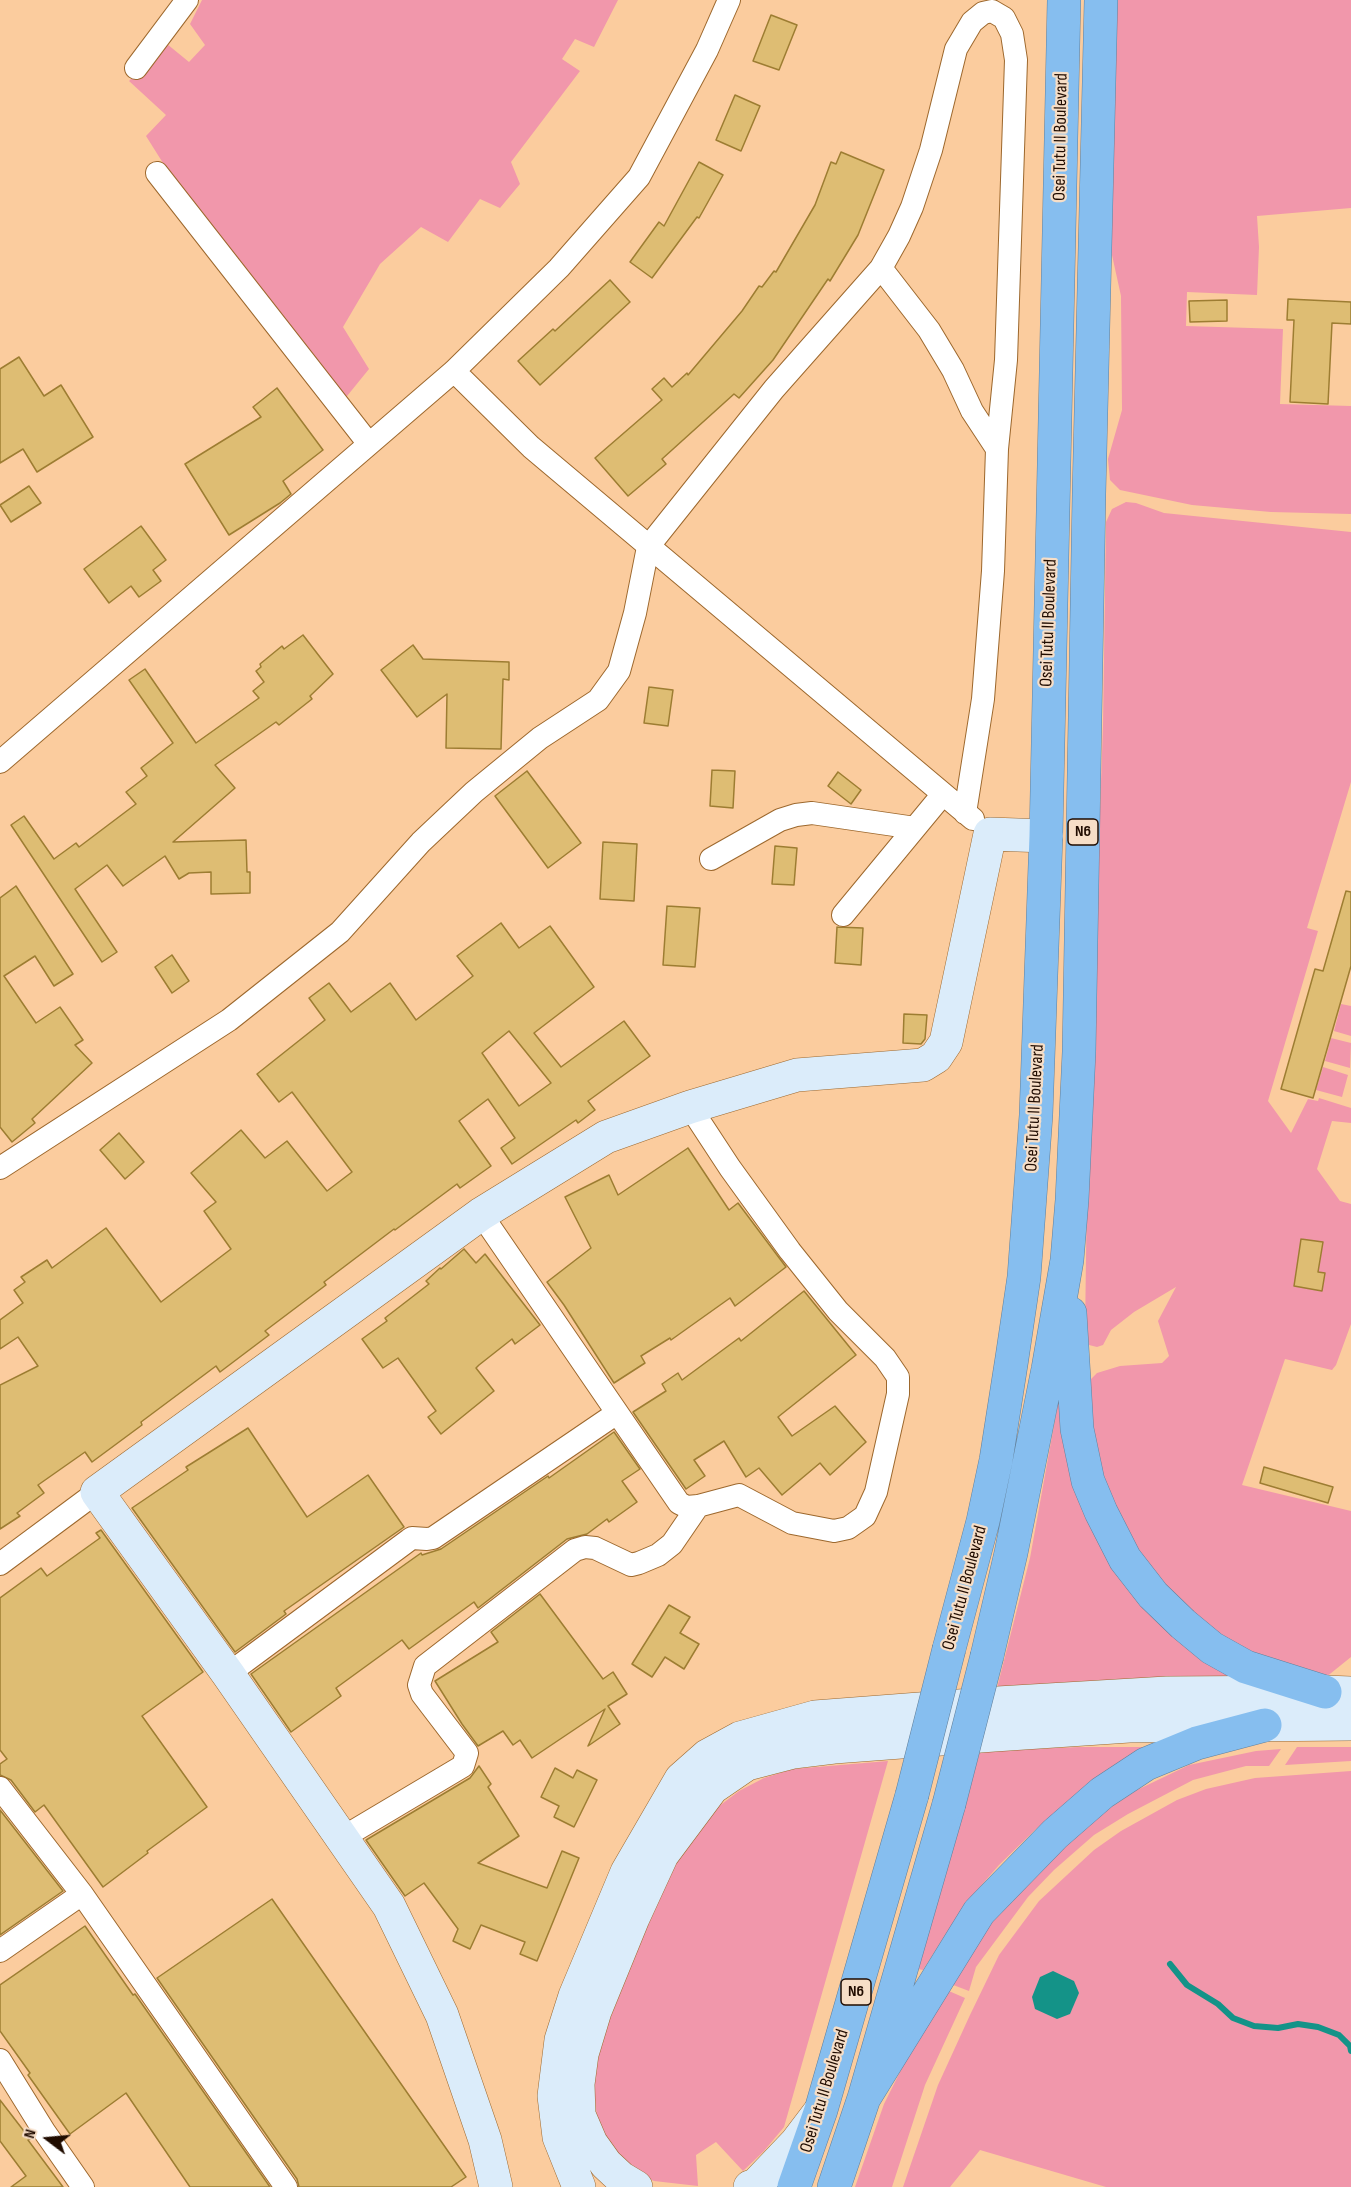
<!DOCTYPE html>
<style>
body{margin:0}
#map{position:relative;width:1351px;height:2187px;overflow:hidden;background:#fbcc9e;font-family:"Sofia Sans Condensed",sans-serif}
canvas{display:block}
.north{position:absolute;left:18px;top:2109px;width:60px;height:60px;-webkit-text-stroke:4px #f6dec7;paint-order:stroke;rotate:286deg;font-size:16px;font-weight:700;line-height:24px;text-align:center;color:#200c00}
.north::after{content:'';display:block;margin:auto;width:21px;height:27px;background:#200c00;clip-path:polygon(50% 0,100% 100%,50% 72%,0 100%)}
</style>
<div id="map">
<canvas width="1351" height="2187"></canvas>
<div class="north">N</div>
</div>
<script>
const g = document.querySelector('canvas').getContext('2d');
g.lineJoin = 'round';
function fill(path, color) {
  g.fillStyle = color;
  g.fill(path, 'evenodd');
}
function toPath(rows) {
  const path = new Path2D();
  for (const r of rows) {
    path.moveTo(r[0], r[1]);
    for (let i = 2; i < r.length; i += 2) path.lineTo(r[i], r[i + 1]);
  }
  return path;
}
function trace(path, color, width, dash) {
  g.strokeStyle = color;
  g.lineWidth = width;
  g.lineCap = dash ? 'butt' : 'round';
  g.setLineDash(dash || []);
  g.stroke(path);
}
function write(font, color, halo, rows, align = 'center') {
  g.font = font + ' "Sofia Sans Condensed",sans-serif';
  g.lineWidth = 4.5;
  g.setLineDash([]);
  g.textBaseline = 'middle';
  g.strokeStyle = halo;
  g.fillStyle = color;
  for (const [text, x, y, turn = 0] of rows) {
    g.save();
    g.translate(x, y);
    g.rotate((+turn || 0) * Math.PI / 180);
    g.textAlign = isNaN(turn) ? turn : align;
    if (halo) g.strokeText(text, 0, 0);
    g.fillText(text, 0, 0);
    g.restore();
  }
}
fill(toPath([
 [202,0,618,0,594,47,575,39,562,59,580,71,511,162,520,184,500,208,480,199,448,242,421,227,380,264,343,327,369,369,343,401,190,206,146,136,166,115,129,81,167,44,189,62,205,45,190,24],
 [1117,0,1351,0,1351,208,1257,216,1259,247,1257,295,1187,292,1186,326,1283,329,1280,404,1351,406,1351,514,1271,512,1192,505,1120,490,1110,480,1108,459,1122,410,1121,296,1110,246],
 [1126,502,1136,503,1164,513,1351,532,1351,782,1307,928,1318,931,1268,1101,1291,1133,1308,1099,1318,1101,1319,1098,1351,1108,1351,1123,1332,1121,1317,1169,1340,1201,1351,1204,1351,1324,1336,1365,1332,1370,1285,1359,1242,1485,1351,1511,1351,1657,1320,1682,1275,1669,1176,1608,1101,1498,1087,1383,1097,1373,1120,1366,1162,1363,1169,1356,1158,1321,1176,1287,1134,1312,1111,1330,1103,1345,1097,1347,1089,1345,1085,1332,1087,1184,1103,725,1106,522,1112,509],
 [1341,1004,1351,1006,1351,1036,1334,1031],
 [1331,1038,1351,1043,1350,1068,1325,1061],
 [1323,1067,1348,1075,1342,1097,1316,1090],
 [1058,1403,1066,1403,1093,1526,1275,1689,995,1696,1030,1558],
 [1080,1747,1157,1747,1087,1788,1036,1829,999,1865,965,1904,923,1970,918,1969,980,1751],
 [1297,1747,1351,1747,1351,1761,1285,1765],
 [1281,1749,1269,1766,1246,1766,1193,1780,1128,1814,1094,1835,1054,1870,1028,1897,976,1967,969,1991,948,1983,973,1941,1090,1821,1137,1790,1189,1765,1256,1751],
 [888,1761,784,2127,764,2151,743,2171,716,2142,696,2155,698,2186,654,2181,632,2171,610,2147,597,2118,593,2083,603,2036,653,1911,678,1856,714,1810,739,1791,764,1778,793,1769],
 [1351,1771,1351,2187,1106,2187,980,2150,950,2187,903,2187,938,2085,970,2015,999,1955,1039,1901,1094,1850,1121,1831,1177,1800,1206,1789,1255,1778],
 [942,1988,965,1998,925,2085,892,2187,855,2187,884,2104]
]), '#f197ab');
fill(toPath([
 [1053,1971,1074,1981,1079,1993,1070,2014,1057,2019,1035,2009,1032,1997,1040,1977]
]), '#149388');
trace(toPath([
 [1170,1964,1187,1985,1218,2004,1233,2018,1254,2026,1278,2028,1298,2024,1318,2027,1339,2035,1350,2046,1351,2051]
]), '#149388', 6);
const building = toPath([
 [771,15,797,25,779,70,753,61,771,15],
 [735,95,760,106,741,151,716,140,735,95],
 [841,152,884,170,858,235,830,281,828,279,773,360,739,398,734,394,662,459,666,464,628,496,595,458,662,400,652,389,664,378,672,387,687,373,688,375,742,311,759,286,762,287,774,271,776,272,815,205,831,162,836,164,841,152],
 [699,162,723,175,699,218,697,217,652,278,630,262,659,222,664,226,699,162],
 [610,280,630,302,540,385,518,361,553,329,555,331,610,280],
 [1288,299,1351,302,1351,324,1332,323,1328,404,1290,402,1294,320,1287,320,1288,299],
 [1227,300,1227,321,1190,322,1189,301,1227,300],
 [19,357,44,396,61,385,93,437,37,472,23,449,0,463,0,369,19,357],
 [277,388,323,450,283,481,291,494,280,503,229,535,185,464,261,417,253,407,277,388],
 [29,486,41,503,11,522,0,505,29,486],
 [141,526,166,560,153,570,161,581,139,597,131,586,109,603,84,569,141,526],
 [303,635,333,674,310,696,312,699,279,725,276,722,215,765,235,788,173,842,246,840,247,872,250,872,250,893,211,894,211,872,189,873,179,879,165,856,123,886,107,865,75,889,117,952,102,962,11,825,24,816,54,859,76,843,79,847,136,804,126,792,147,776,141,768,173,743,129,680,145,669,196,743,259,698,253,691,264,682,256,671,261,667,260,664,282,646,284,649,303,635],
 [413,645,423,659,509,662,509,680,503,679,501,749,446,748,447,694,417,717,381,670,413,645],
 [649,687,673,690,668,726,644,723,649,687],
 [712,770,735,771,733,808,710,806,712,770],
 [527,771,581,843,548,868,495,796,527,771],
 [838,772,861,790,851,804,828,786,838,772],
 [603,842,637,844,634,901,600,899,603,842],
 [775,846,797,848,794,885,772,884,775,846],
 [16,886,73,974,54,986,35,956,4,976,36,1023,60,1007,83,1040,75,1045,92,1063,32,1119,35,1123,12,1142,0,1127,0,898,16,886],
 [1346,891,1351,892,1351,966,1313,1098,1281,1089,1315,969,1323,971,1346,891],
 [667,906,700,908,695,967,663,965,667,906],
 [501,923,519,948,550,926,594,987,534,1033,561,1067,624,1021,650,1056,588,1101,595,1110,578,1123,576,1120,512,1164,501,1148,515,1138,488,1099,459,1121,491,1166,460,1188,457,1184,395,1230,394,1229,324,1282,326,1285,265,1331,269,1335,220,1372,216,1366,141,1422,142,1425,92,1462,85,1452,38,1485,44,1493,17,1513,20,1516,0,1529,0,1385,38,1366,18,1337,0,1349,0,1320,23,1303,14,1290,25,1282,21,1277,47,1260,52,1268,106,1228,161,1302,231,1249,204,1211,216,1202,191,1173,241,1130,265,1158,287,1141,327,1191,352,1172,292,1092,279,1102,257,1074,325,1020,309,998,329,983,351,1012,390,983,416,1020,473,976,457,956,501,923],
 [509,1031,551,1083,519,1106,482,1053,509,1031],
 [837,927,863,928,861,965,835,963,837,927],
 [172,955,189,981,172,993,155,967,172,955],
 [904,1014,927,1015,925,1039,921,1044,903,1043,904,1014],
 [119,1133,144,1162,125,1179,100,1150,119,1133],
 [688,1148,729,1210,738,1203,786,1267,735,1306,730,1298,671,1340,670,1338,641,1356,645,1363,614,1383,564,1305,547,1282,591,1248,565,1197,609,1175,618,1195,688,1148],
 [1301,1239,1323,1242,1318,1272,1325,1273,1322,1291,1294,1286,1301,1239],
 [464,1249,476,1263,485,1254,540,1325,515,1344,512,1339,479,1365,476,1368,494,1391,441,1434,428,1417,436,1411,398,1358,383,1368,362,1339,387,1321,385,1318,429,1284,426,1281,440,1268,441,1269,464,1249],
 [804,1291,856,1355,778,1417,792,1436,835,1406,866,1442,830,1475,820,1463,782,1495,759,1468,746,1477,724,1441,694,1460,705,1476,686,1489,633,1412,666,1391,662,1384,678,1373,682,1380,739,1338,741,1341,804,1291],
 [248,1428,307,1517,368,1475,404,1527,284,1611,286,1614,235,1652,132,1508,188,1470,186,1467,248,1428],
 [614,1432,640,1469,622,1481,637,1502,609,1522,607,1519,587,1534,567,1539,478,1608,474,1602,409,1649,402,1640,336,1688,341,1696,291,1732,251,1674,421,1553,422,1555,441,1549,548,1476,549,1478,614,1432],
 [1264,1467,1333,1487,1328,1503,1260,1483,1264,1467],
 [101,1530,203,1672,142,1716,207,1807,147,1851,148,1853,103,1887,44,1805,35,1812,11,1780,0,1775,0,1764,7,1759,0,1750,0,1598,41,1568,47,1576,100,1538,96,1533,101,1530],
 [540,1594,603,1679,613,1672,627,1694,608,1706,620,1724,588,1746,605,1709,532,1758,520,1740,513,1745,503,1731,478,1746,462,1724,435,1681,498,1642,491,1632,540,1594],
 [669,1605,690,1617,680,1633,699,1644,684,1669,665,1657,652,1677,632,1664,669,1605],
 [479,1766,491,1784,488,1787,519,1836,478,1863,547,1888,562,1851,579,1858,537,1961,520,1954,525,1942,481,1925,470,1949,453,1941,458,1929,424,1883,405,1896,366,1840,470,1778,479,1766],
 [555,1768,573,1778,577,1770,597,1780,574,1827,554,1817,559,1806,541,1797,555,1768],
 [0,1810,63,1891,0,1935,0,1810],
 [272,1899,466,2177,451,2187,299,2187,297,2179,157,1978,272,1899],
 [85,1926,133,1995,135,1994,270,2187,190,2187,126,2093,70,2134,28,2075,30,2073,0,2031,0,1985,85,1926],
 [0,2100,30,2139,28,2140,63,2187,11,2187,26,2176,0,2141,0,2100]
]);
fill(building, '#debd73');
trace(building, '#9d7d32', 1.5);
const street = toPath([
 [136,68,187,0],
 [157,173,369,444],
 [881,268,929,330,953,370,972,411,997,449],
 [454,371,531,447,973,819],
 [0,762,454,371,559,268,639,177,707,50,729,0],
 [711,859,780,820,796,815,812,813,915,828],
 [843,915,943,794],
 [0,1168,229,1020,340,932,421,842,474,792,540,738,598,700,619,671,635,613,648,547,774,389,881,268,899,236,912,207,931,150,956,49,972,22,983,13,992,11,1004,18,1012,34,1016,60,1006,360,997,449,993,571,983,699,965,813],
 [481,1214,679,1503,687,1507,698,1506,739,1495,792,1523,834,1531,848,1528,865,1516,876,1492,898,1394,898,1377,885,1358,838,1311,790,1251,730,1168,690,1107],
 [0,1564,97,1492],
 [228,1674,409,1540,412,1538,427,1539,433,1538,617,1413],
 [0,1788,82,1894,286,2187],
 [342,1838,463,1766,467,1753,422,1694,419,1685,425,1666,575,1550,585,1547,595,1548,631,1565,639,1563,658,1555,672,1544,698,1506],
 [0,1951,82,1894],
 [0,2060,44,2131,83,2187]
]);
const secondary = toPath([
 [496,2187,485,2140,442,2015,389,1906,228,1674,97,1492,481,1214,606,1137,690,1107,797,1075,923,1065,936,1057,946,1042,990,834,1046,836],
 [579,2187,559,2137,554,2096,561,2040,575,1996,627,1872,681,1779,707,1756,740,1738,815,1717,998,1703,1167,1693,1325,1692,1351,1693],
 [636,2187,621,2178,606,2164,591,2143,579,2115,578,2084,582,2054,595,2011,633,1918,662,1855,712,1788,747,1764,793,1752,834,1747,994,1735,1129,1726,1351,1724],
 [750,2187,756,2185,796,2143,818,2114]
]);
const highway = toPath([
 [1070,1313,1077,1429,1088,1481,1101,1512,1125,1559,1153,1595,1183,1624,1212,1648,1246,1667,1325,1692],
 [949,1649,983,1521,996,1460,1012,1358,1024,1277,1036,1115,1046,836,1064,0],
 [987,1656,1011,1553,1048,1369,1067,1260,1072,1200,1079,1052,1089,494,1101,0],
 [864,2098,979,1912,1055,1834,1102,1793,1146,1764,1197,1743,1265,1725],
 [794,2187,821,2110,912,1795],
 [834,2187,864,2098,949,1804]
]);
trace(street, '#9d682d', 24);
trace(secondary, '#9d682d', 34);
trace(highway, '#62809b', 34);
trace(street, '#fff', 22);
trace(secondary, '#dbecfa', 33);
trace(highway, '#86beef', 33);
const highwayBridge = toPath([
 [912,1795,949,1649],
 [949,1804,987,1656]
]);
trace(highwayBridge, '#62809b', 34, []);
trace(highwayBridge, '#86beef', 33);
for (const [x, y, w] of [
 [1083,832,30],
 [856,1992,30]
]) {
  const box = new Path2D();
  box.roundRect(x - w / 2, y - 13, w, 26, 4.5);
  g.fillStyle = '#f6dec7';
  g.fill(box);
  trace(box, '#200c00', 1.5);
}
write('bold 16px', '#200c00', null, [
 ["N6",1083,832],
 ["N6",856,1992]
]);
write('18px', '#200c00', '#f6dec7', [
 ["Osei Tutu II Boulevard",1061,137,-89],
 ["Osei Tutu II Boulevard",1049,623,-88],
 ["Osei Tutu II Boulevard",1035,1108,-87],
 ["Osei Tutu II Boulevard",965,1588,-75],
 ["Osei Tutu II Boulevard",825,2091,-73]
]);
</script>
